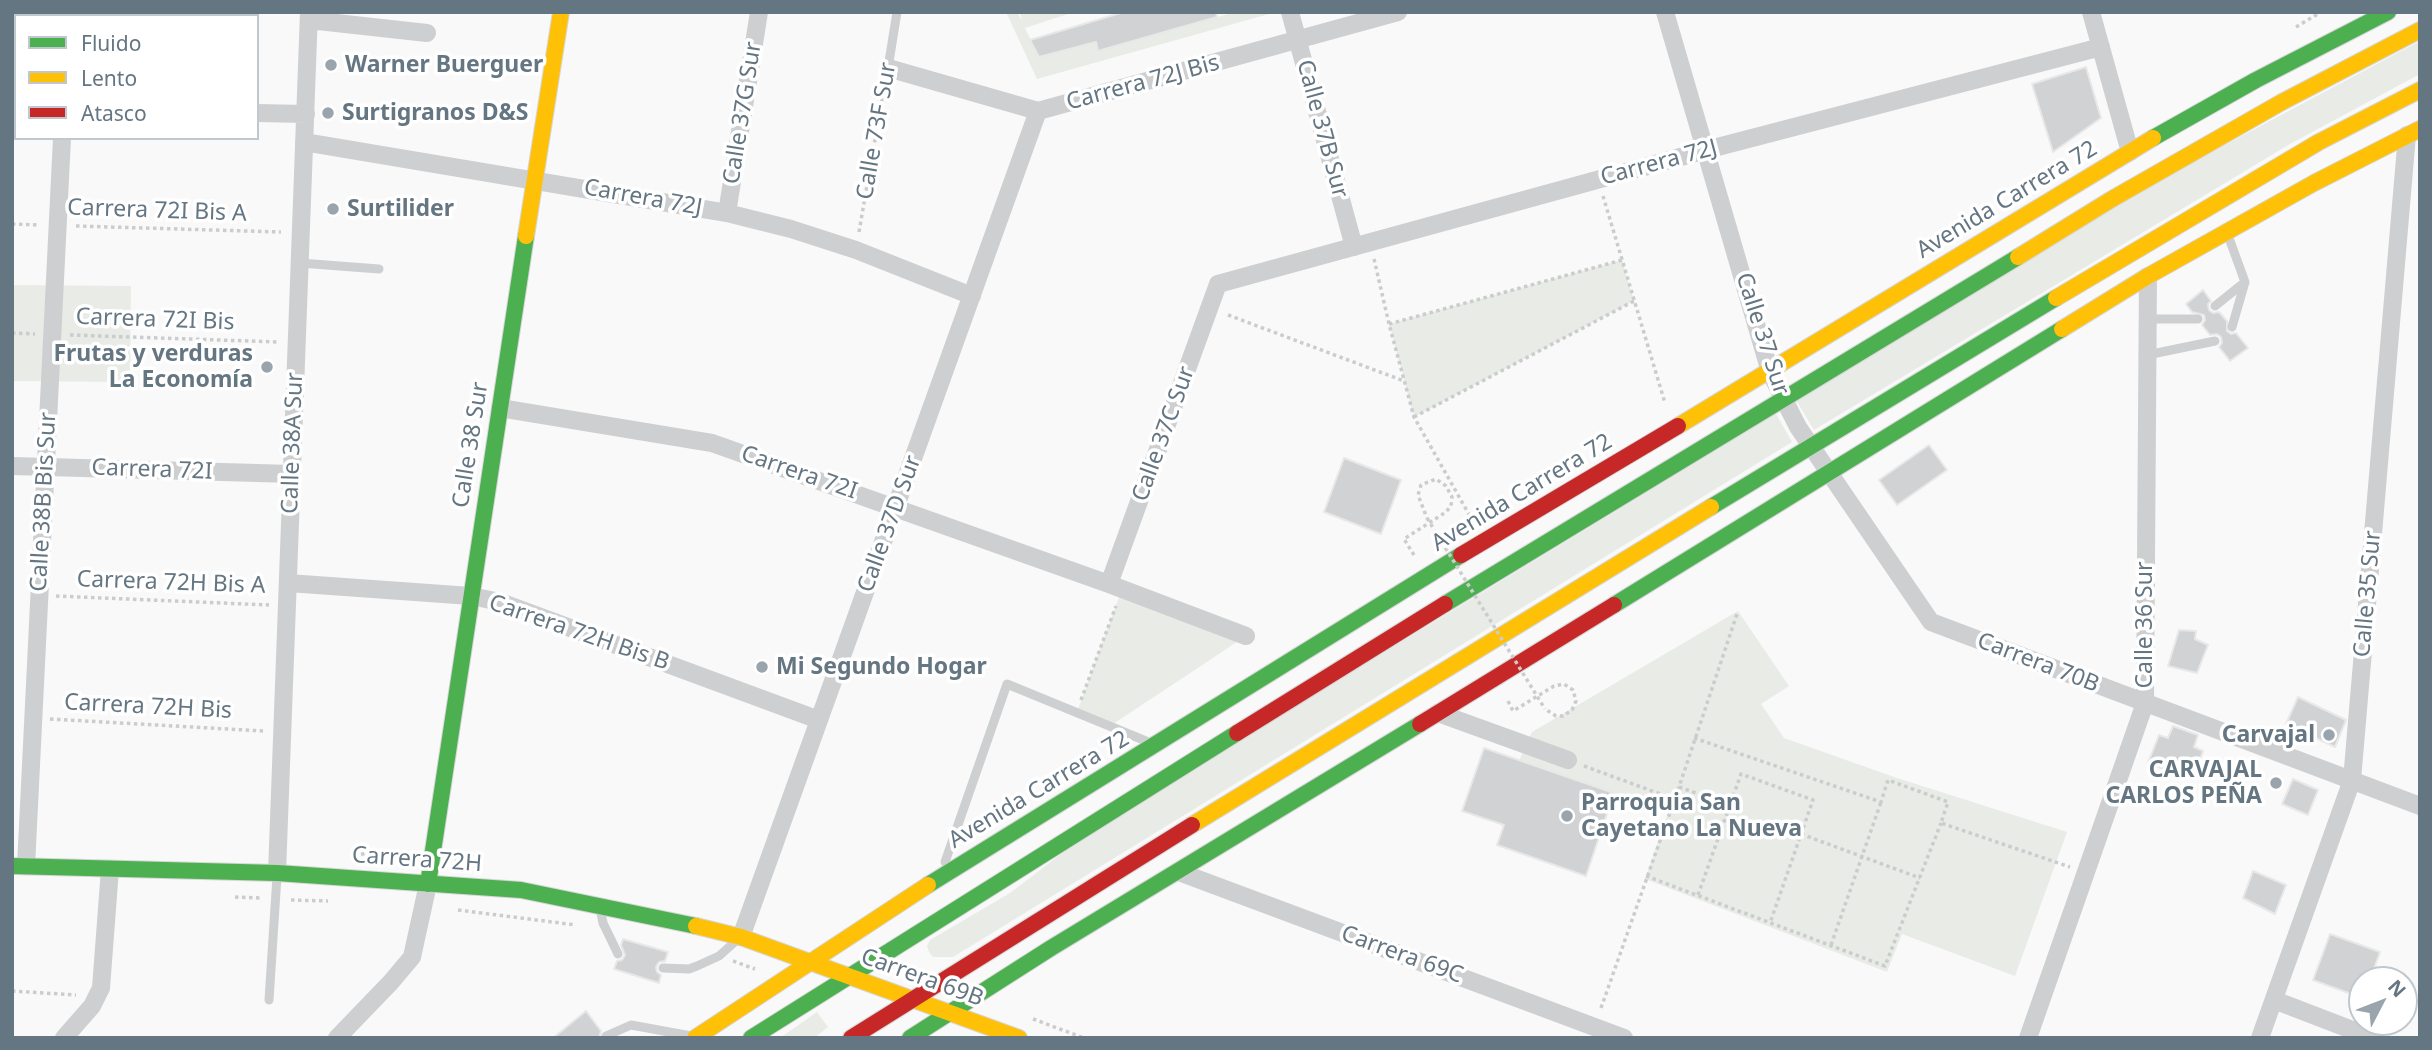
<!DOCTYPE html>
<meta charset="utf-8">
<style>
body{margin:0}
#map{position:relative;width:2432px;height:1050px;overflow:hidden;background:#f9f9f9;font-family:"Noto Sans",sans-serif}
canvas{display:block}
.frame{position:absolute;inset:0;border:14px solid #657683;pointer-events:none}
.legend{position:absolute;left:14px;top:14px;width:245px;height:126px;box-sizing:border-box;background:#fff;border:2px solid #c1c8cd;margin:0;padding:9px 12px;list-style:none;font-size:21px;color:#657683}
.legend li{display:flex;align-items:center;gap:14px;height:35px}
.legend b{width:35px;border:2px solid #c1c8cd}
.north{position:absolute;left:2348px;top:966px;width:70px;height:70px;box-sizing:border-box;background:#fff;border:2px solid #c1c8cd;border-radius:50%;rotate:48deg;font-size:19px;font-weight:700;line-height:28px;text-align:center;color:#657683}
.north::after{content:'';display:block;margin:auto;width:24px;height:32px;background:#99a4ac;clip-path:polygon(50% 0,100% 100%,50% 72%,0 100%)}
</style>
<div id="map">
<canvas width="2432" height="1050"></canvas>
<div class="frame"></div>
<ul class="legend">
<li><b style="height:9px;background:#4caf50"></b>Fluido</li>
<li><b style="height:9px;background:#ffc107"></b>Lento</li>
<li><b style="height:9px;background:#c62828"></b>Atasco</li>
</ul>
<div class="north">N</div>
</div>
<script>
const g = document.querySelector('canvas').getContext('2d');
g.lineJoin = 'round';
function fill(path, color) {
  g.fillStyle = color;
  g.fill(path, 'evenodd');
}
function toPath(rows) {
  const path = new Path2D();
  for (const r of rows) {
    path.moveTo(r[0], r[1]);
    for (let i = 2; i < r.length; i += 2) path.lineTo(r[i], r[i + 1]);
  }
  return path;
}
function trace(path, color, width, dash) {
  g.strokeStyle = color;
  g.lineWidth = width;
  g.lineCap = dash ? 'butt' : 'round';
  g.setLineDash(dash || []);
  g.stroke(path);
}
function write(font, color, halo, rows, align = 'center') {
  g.font = font + ' "Noto Sans",sans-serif';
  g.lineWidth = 7;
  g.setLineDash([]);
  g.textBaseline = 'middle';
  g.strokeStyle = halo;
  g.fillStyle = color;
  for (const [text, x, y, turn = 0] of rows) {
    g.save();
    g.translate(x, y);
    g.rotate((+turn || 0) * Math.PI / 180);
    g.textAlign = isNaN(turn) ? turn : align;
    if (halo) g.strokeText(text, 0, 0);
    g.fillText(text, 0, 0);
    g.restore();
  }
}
fill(toPath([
 [1006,12,1017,12,1022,21,1020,12,1074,12,1025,28,1039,57,1067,50,1062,30,1090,22,1099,51,1235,12,1269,14,1037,79],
 [2420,41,2420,74,2290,144,1814,430,1796,400,2131,195],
 [1622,260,1634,301,1414,417,1389,324],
 [12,285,131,286,130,382,12,381],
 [1776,414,1792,442,953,957,933,957,929,952,927,946,930,940,1010,893,1094,829],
 [1122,589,1246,636,1110,726,1077,712],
 [1738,611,1789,686,1761,704,1784,738,1897,778,2067,832,2015,976,1902,934,1887,972,1645,879,1668,813,1519,761,1532,732],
 [817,1012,828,1027,814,1038,780,1038]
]), '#e8ebe6');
const building = toPath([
 [1124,12,1216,12,1217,17,1098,51,1096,42,1039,57,1030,40,1124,12],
 [2086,67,2101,118,2053,152,2032,84,2086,67],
 [2203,290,2211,301,2208,304,2209,310,2213,313,2219,312,2227,321,2227,331,2231,334,2236,333,2248,348,2230,361,2219,347,2222,343,2221,337,2217,334,2210,335,2202,325,2205,320,2204,315,2192,312,2186,304,2203,290],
 [1929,445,1947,470,1897,505,1879,480,1929,445],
 [1344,458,1401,480,1381,534,1324,512,1344,458],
 [2179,630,2196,631,2195,639,2208,645,2197,673,2168,666,2179,630],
 [2298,697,2346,720,2335,747,2286,724,2298,697],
 [2173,726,2198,735,2194,747,2203,751,2193,780,2148,763,2159,735,2168,738,2173,726],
 [1484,748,1614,793,1586,876,1497,845,1504,825,1462,811,1484,748],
 [2293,779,2318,790,2308,815,2282,804,2293,779],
 [2253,871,2286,885,2275,914,2243,898,2253,871],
 [2330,934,2380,952,2370,980,2362,980,2362,998,2313,980,2330,934],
 [623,939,668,952,665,961,659,962,656,967,657,972,661,975,659,983,614,969,617,961,622,960,625,955,621,945,623,939],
 [586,1011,601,1031,599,1038,553,1038,586,1011]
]);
fill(building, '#d0d2d3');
trace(building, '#e8e8e8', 2);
const fast = toPath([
 [2153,138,2256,80,2388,12],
 [1711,507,2056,298],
 [1445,604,2018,257],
 [1614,605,2062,329],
 [12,866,277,873,521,890,696,926],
 [428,884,526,236],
 [928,885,1461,555],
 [751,1038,1237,733],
 [910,1038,1051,948,1420,724]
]);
const slow = toPath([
 [526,236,561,12],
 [2018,257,2112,199,2282,102,2420,30],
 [2056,298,2319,142,2420,90],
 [2062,329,2148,276,2314,183,2420,129],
 [1678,426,2153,138],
 [1192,825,1711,507],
 [696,926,741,937,1019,1038],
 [695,1038,928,885]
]);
const jam = toPath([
 [1461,555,1678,426],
 [1420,724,1614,605],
 [1237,733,1445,604],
 [851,1038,1192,825]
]);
trace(fast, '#d5d6d7', 18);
trace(slow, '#d5d6d7', 18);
trace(jam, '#d5d6d7', 18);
trace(toPath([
 [72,16,72,12],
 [186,16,186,12],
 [2296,27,2321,12],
 [1603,196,1665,403],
 [12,224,40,225],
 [76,226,281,232],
 [859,232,884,88],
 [1374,259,1389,324,1414,417,1471,518],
 [1228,315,1404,381],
 [1389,324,1622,260],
 [12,333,35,334],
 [70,335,279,342],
 [1414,417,1634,301],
 [1414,555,1404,539,1446,512,1451,506,1452,497,1446,486,1436,479,1421,485,1418,495,1427,518],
 [56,596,269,605],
 [1081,700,1116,606],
 [1508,701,1513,711,1554,686,1564,684,1573,690,1576,701,1572,710,1563,716,1556,716,1545,709],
 [50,719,263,731],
 [1694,738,1881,802,1888,780,1948,802,1941,823,2070,867],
 [1584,766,1674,799],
 [1679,787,1730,805],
 [1801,834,1920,878],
 [361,854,409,855],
 [455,859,471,862],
 [1646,876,1885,966,1941,823],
 [1698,895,1741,774,1813,800,1770,923],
 [235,897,262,898],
 [291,900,328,901],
 [458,910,576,925],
 [1831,945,1881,802],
 [733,961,755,969],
 [12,991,76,995],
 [1601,1008,1679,787,1738,611],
 [1033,1019,1084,1038]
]), '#cbcccd', 3.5, [3.5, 3.5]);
trace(toPath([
 [888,68,897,12],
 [300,263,379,269],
 [2215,306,2245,282,2229,238],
 [2148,319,2198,319],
 [2232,327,2245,282],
 [2147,355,2215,341],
 [945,862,1007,684,1146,741],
 [600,908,603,923,618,954],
 [663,968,689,969,697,966,719,956,737,940],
 [269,1000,277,876],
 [606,1036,631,1025,691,1036]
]), '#cecfd0', 9);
trace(toPath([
 [1290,12,1354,247],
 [1665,12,1770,372,1798,427,1931,622,2420,806],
 [2091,12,2130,152],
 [309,20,427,33],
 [888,68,1038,111,1398,12],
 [12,103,16,103],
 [257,113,306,114],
 [304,142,727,213,791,229,856,250,972,296],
 [727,213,759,12],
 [500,408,712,443,1109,584,1246,636],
 [12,466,292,474],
 [288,583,471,596,500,602,819,720],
 [1109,584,1218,284,1706,150,2101,47],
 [1438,713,1568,760],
 [26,866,62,138],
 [1179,872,1624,1038],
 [277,873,309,12],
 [741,937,1038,111],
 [2274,1000,2373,1038],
 [64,1038,92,1006,101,988,110,869],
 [337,1038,391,982,412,957,428,884],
 [2028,1038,2145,703,2148,276],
 [2260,1038,2352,780,2407,135]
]), '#cecfd0', 18);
trace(fast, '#4caf50', 16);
trace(slow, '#ffc107', 16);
trace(jam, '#c62828', 16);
trace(toPath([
 [1427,518,1545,709]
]), '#cbcccd', 3.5, [3.5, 3.5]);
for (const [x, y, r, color] of [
 [331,65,7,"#99a4ac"],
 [328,113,7,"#99a4ac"],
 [333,209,7,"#99a4ac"],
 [267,367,7,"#99a4ac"],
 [762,667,7,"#99a4ac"],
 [2329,735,7,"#99a4ac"],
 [2276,783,7,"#99a4ac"],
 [1567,816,7,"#99a4ac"]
]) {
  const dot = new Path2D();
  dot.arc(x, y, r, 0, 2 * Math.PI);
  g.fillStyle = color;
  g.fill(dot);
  trace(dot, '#fff', 2.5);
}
write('bold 23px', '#657683', '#fff', [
 ["Warner Buerguer",345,65],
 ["Surtigranos D&S",342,113],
 ["Surtilider",347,209],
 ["Frutas y verduras",253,354,"right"],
 ["La Economía",253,380,"right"],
 ["Mi Segundo Hogar",776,667],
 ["Carvajal",2315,735,"right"],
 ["CARVAJAL",2262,770,"right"],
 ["CARLOS PEÑA",2262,796,"right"],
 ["Parroquia San",1581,803],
 ["Cayetano La Nueva",1581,829]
], 'left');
write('23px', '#657683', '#fff', [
 ["Carrera 72J Bis",1143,83,-15],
 ["Calle 37G Sur",743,113,-81],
 ["Calle 37B Sur",1322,129,75],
 ["Calle 73F Sur",877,131,-80],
 ["Carrera 72J",1659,163,-15],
 ["Carrera 72J",643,198,10],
 ["Avenida Carrera 72",2007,200,-31],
 ["Carrera 72I Bis A",157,211,2],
 ["Carrera 72I Bis",155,320,2],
 ["Calle 37 Sur",1762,334,72],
 ["Calle 37C Sur",1164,434,-70],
 ["Calle 38A Sur",293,443,-88],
 ["Calle 38 Sur",471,445,-81],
 ["Carrera 72I",152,470,2],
 ["Carrera 72I",799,473,19],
 ["Avenida Carrera 72",1522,493,-31],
 ["Calle 38B Bis Sur",44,502,-87],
 ["Calle 37D Sur",890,524,-70],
 ["Carrera 72H Bis A",171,583,2],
 ["Calle 35 Sur",2368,594,-85],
 ["Calle 36 Sur",2145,625,-90],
 ["Carrera 72H Bis B",579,633,19],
 ["Carrera 70B",2038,663,21],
 ["Carrera 72H Bis",148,707,3],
 ["Avenida Carrera 72",1039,790,-31],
 ["Carrera 72H",417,860,4],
 ["Carrera 69C",1402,955,20],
 ["Carrera 69B",922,978,20]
]);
</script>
